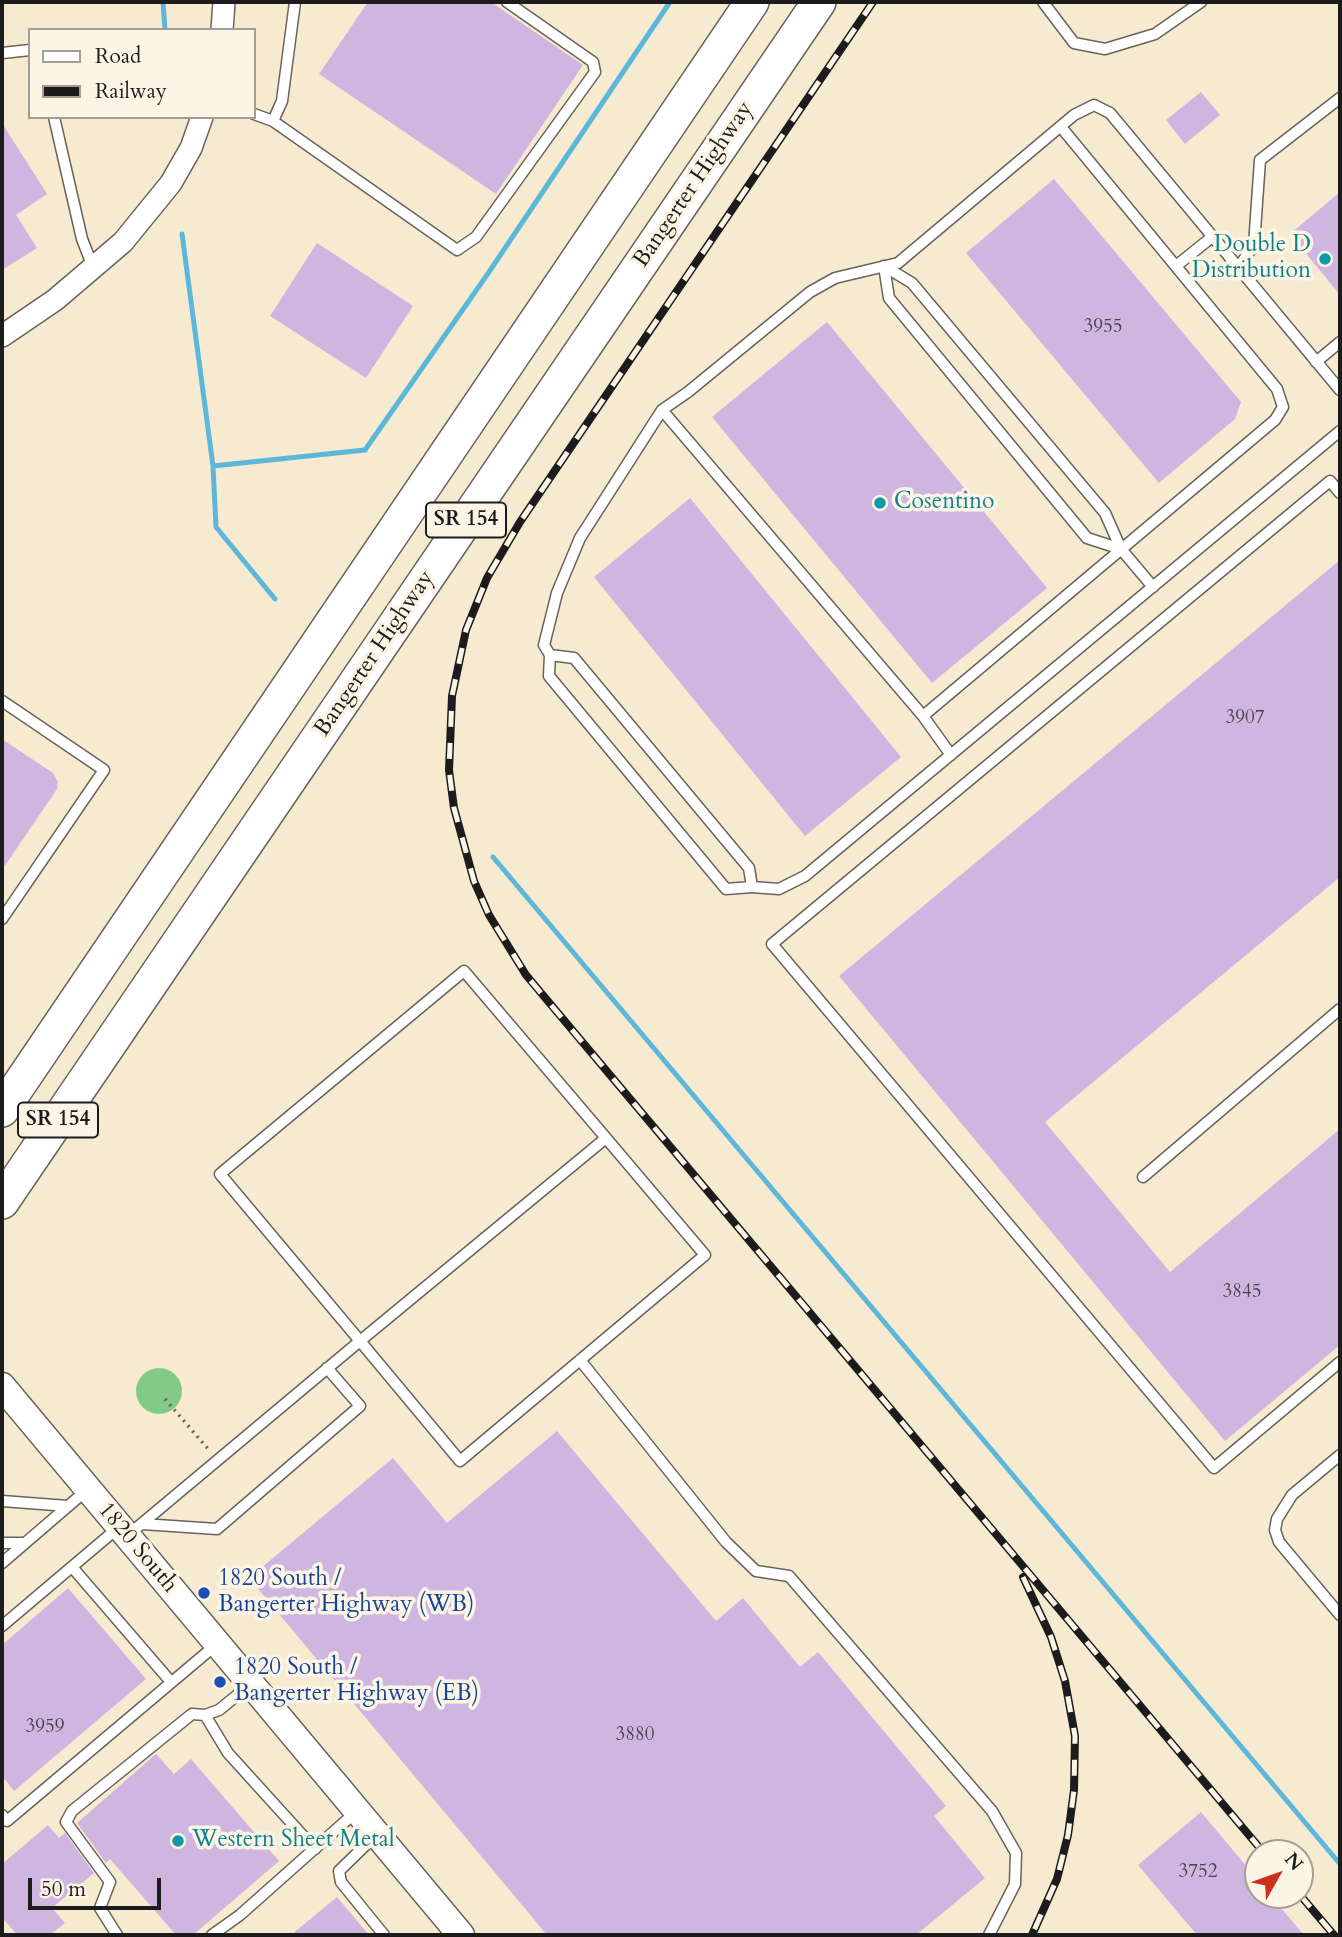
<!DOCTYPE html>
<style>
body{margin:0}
#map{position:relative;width:1342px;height:1937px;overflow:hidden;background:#f6ead1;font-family:Cardo,serif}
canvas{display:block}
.frame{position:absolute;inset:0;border:4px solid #1c1c1c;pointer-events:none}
.legend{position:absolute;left:28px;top:28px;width:228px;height:91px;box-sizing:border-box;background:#fcf5e5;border:2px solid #a29e95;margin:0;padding:9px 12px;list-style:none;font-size:21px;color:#1c1c1c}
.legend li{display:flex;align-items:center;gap:14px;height:35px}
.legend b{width:35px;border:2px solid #a29e95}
.north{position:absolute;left:1244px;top:1839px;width:70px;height:70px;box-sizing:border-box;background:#fcf5e5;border:2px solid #a29e95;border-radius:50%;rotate:50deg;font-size:19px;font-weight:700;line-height:28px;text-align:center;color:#1c1c1c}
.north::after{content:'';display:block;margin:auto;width:24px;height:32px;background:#c8321e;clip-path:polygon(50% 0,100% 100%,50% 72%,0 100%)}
.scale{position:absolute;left:28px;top:1878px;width:133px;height:32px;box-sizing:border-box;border:4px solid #1c1c1c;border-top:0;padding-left:9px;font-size:21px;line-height:24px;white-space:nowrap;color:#1c1c1c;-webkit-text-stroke:5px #fcf5e5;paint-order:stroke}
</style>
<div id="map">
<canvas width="1342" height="1937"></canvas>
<div class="frame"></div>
<ul class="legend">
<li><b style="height:9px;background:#fff"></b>Road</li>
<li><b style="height:9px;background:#1c1c1c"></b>Railway</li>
</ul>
<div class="north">N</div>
<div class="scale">50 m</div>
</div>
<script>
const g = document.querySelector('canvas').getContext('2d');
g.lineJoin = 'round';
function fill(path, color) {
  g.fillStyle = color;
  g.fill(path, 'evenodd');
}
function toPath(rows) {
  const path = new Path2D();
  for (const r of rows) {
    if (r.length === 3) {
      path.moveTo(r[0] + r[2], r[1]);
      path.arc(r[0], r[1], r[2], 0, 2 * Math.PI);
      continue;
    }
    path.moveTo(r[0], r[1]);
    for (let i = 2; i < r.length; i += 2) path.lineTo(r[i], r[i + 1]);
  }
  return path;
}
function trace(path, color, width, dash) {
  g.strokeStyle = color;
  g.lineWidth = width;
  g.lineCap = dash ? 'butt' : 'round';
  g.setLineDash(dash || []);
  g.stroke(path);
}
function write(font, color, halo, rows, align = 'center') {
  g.font = font + ' Cardo,serif';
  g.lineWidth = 7;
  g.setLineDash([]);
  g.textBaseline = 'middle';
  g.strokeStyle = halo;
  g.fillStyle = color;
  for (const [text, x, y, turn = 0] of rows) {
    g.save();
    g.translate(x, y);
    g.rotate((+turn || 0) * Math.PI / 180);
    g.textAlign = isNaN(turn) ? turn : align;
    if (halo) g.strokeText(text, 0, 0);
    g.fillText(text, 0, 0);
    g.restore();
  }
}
fill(toPath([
 [159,1391,23]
]), '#83ca86');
trace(toPath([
 [163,2,165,30],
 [182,234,213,466,216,527,275,599],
 [213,466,365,450,489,272,670,2],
 [493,857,1340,1864]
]), '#5db7da', 5);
fill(toPath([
 [368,2,491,2,583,65,496,194,319,74],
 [1201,92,1220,115,1185,144,1166,120],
 [2,123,47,194,16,215,37,248,2,270],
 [1054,179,1241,402,1235,419,1159,483,966,253],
 [1340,192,1340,295,1290,234],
 [317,243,413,306,366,378,270,316],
 [827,322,1047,588,932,683,712,417],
 [690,498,901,757,805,836,594,577],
 [1340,560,1340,877,1045,1122,1170,1272,1340,1129,1340,1345,1225,1441,839,976],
 [2,739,53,773,58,782,57,789,2,870],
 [557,1431,716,1621,743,1598,800,1667,818,1652,946,1806,934,1816,985,1878,916,1935,547,1935,249,1578,393,1458,447,1523],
 [68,1588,146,1679,14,1791,2,1776,2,1645],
 [156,1754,174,1774,191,1759,279,1861,193,1935,176,1935,110,1859,106,1863,77,1823],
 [1201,1812,1258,1880,1258,1895,1270,1895,1304,1935,1197,1935,1138,1865],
 [48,1825,59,1838,65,1833,94,1873,52,1908,65,1923,50,1935,17,1935,2,1917,2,1864],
 [337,1897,369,1935,291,1935]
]), '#cfb6e0');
const service = toPath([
 [1043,2,1074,43,1105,49,1155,34,1201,2],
 [2,53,30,50],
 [254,114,273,121,282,101,295,2],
 [54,117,82,239,93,267],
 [273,121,457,250,476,237,595,72,593,62,507,2],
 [1176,266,1212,237],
 [1238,268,1254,245,1260,160,1340,98],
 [1316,362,1340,342],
 [662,410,923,716,951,755],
 [1340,493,1330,481,772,944,1214,1468,1340,1362],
 [1121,549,1087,538,889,298,884,266,912,283,1105,513,1121,549,1153,587],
 [550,655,544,645,557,593,580,538,662,410,688,392,810,292,835,278,898,263,1074,115,1094,105,1110,113,1340,390],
 [2,701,104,770,2,919],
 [923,716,1275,420,1283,407,1277,389,1061,127],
 [752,887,749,868,574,658,550,655,549,676,726,889,752,887,779,889,805,876,1340,431],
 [1143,1177,1340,1009],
 [580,1360,726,1542,756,1571,789,1576,992,1811,1016,1853,1015,1884,989,1935],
 [1340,1455,1292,1495,1277,1519,1275,1530,1279,1542,1340,1615],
 [2,1501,68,1506],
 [142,1524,217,1529,360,1406,327,1368],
 [127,1536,360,1341,220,1174,464,971,606,1138,705,1255,460,1461,360,1341,606,1138],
 [2,1543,24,1543],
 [2,1563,88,1489],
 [72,1567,171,1682],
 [2,1626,119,1527],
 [205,1715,228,1753,315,1849],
 [2,1815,7,1821,217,1644],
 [377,1834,339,1871,341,1882,384,1935],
 [117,1935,100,1908,110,1882,66,1822,72,1811,192,1714,205,1715,219,1710,251,1684],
 [212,1935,240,1915,357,1811]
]);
const minor = toPath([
 [222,30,224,2],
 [2,336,55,300,123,242,171,183,191,148,202,117]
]);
const tertiary = toPath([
 [2,1386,461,1935]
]);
const trunk = toPath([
 [2,1110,752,2],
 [2,1202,819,2]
]);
trace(service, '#68645b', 13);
trace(minor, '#68645b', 24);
trace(tertiary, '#68645b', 29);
trace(trunk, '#68645b', 36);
trace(toPath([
 [165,1399,209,1450]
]), '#68645b', 3.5, [2, 5]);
trace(service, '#fff', 10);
trace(minor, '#fff', 21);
trace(tertiary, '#fff', 26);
trace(trunk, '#fff', 33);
const rail = toPath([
 [873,2,520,522,487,578,466,630,452,696,449,770,454,808,474,881,489,915,526,975,1264,1853],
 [1023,1577,1051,1637,1065,1681,1075,1736,1074,1790,1068,1835,1057,1879,1032,1935],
 [1300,1895,1334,1935]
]);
trace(rail, '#1c1c1c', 8);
trace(rail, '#fcf5e5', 5, [16]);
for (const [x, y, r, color] of [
 [1325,259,7,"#0f9aa8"],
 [880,503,7,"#0f9aa8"],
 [204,1593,7,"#1a4fb4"],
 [220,1682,7,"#1a4fb4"],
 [178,1841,7,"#0f9aa8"]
]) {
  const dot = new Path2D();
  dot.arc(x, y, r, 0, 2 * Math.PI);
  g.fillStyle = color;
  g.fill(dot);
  trace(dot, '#fcf5e5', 2.5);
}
write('19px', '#49424d', null, [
 ["3955",1103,328],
 ["3907",1245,719],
 ["3845",1242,1293],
 ["3959",45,1728],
 ["3880",635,1736],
 ["3752",1198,1873]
]);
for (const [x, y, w] of [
 [466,520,80],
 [58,1120,80]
]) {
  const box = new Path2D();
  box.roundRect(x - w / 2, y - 17.5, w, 35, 5);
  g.fillStyle = '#fcf5e5';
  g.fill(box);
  trace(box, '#1c1c1c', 2);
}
write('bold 21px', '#1c1c1c', null, [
 ["SR 154",466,520],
 ["SR 154",58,1120]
]);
write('23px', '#1c1c1c', '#fcf5e5', [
 ["Bangerter Highway",694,185,-56],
 ["Bangerter Highway",375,654,-56],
 ["1820 South",137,1548,50]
]);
write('23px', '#0d838f', '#fcf5e5', [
 ["Double D",1311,246,"right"],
 ["Distribution",1311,272,"right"],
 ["Cosentino",894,503],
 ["Western Sheet Metal",192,1841]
], 'left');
write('23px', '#164399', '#fcf5e5', [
 ["1820 South /",218,1580],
 ["Bangerter Highway (WB)",218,1606],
 ["1820 South /",234,1669],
 ["Bangerter Highway (EB)",234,1695]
], 'left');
</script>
